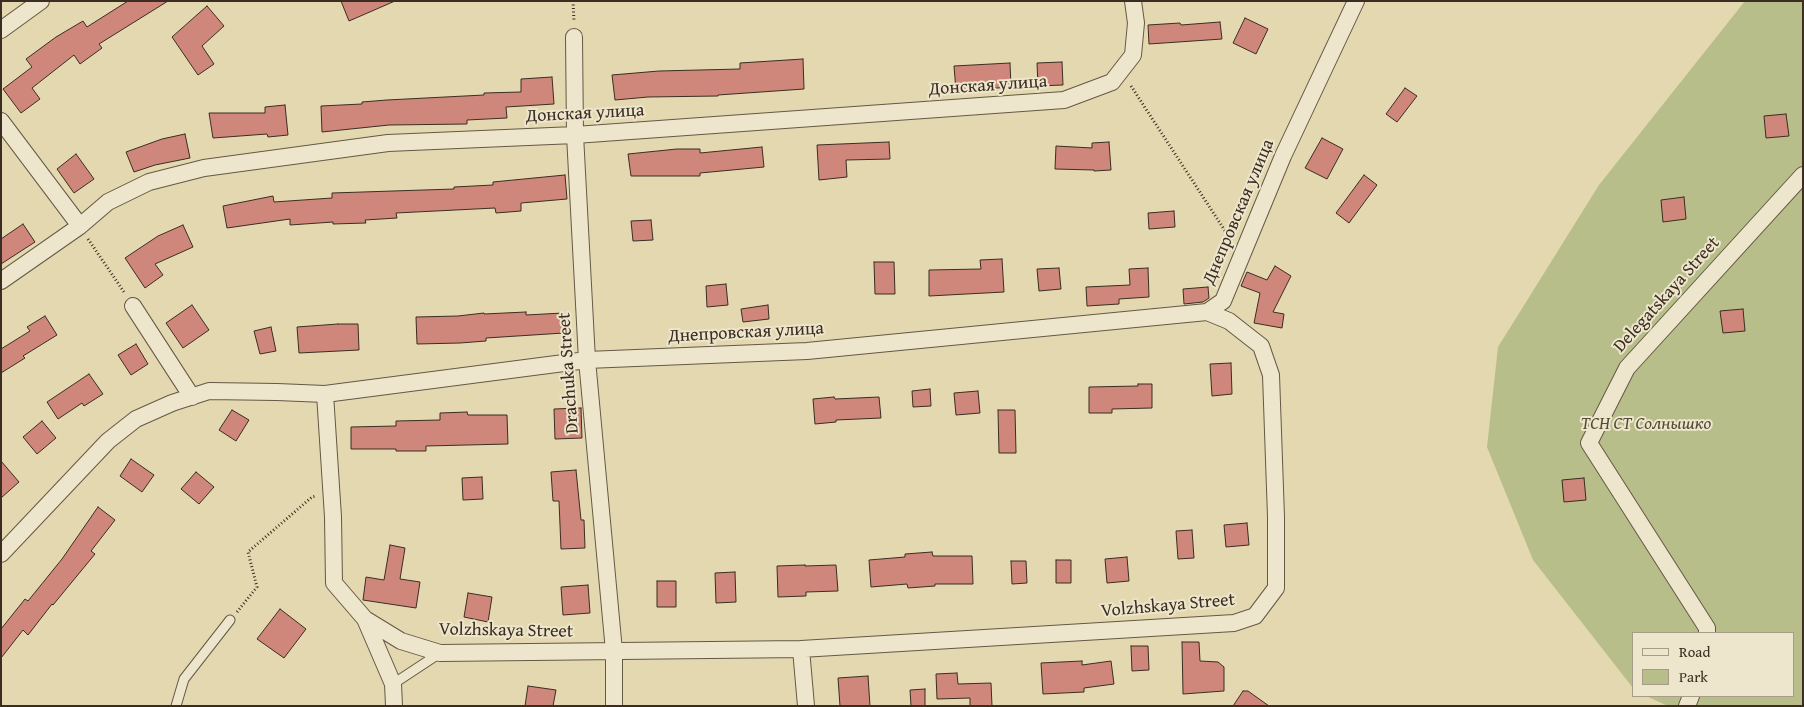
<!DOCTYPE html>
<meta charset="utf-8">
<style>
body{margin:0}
#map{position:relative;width:1804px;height:707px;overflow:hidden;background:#e4d8b0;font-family:"Gentium Book Plus",serif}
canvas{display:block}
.frame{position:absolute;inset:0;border:2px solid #3b2d21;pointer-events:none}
.legend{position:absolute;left:1632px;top:632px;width:162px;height:65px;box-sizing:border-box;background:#ede6cc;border:1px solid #a69c88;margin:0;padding:6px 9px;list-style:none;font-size:15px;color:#3b2d21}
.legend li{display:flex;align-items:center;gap:10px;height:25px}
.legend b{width:25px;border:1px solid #a69c88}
</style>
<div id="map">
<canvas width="1804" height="707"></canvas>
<div class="frame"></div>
<ul class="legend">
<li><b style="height:6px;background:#ede6cc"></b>Road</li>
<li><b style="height:14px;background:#b7be89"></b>Park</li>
</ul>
</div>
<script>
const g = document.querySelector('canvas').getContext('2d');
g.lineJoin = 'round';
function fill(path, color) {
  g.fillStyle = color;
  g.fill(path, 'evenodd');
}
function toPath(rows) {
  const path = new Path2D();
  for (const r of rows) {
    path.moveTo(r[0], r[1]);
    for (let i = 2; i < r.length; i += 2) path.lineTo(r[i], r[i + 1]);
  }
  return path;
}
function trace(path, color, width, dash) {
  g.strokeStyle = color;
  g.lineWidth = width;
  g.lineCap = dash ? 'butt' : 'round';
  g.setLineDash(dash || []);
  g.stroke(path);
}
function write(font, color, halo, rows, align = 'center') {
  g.font = font + ' "Gentium Book Plus",serif';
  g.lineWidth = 4;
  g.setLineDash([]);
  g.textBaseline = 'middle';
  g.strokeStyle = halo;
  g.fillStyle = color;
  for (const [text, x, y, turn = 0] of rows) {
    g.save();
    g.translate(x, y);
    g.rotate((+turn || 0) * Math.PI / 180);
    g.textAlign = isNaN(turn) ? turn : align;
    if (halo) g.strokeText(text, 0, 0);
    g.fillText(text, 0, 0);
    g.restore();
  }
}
fill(toPath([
 [1745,1,1803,1,1803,706,1668,706,1646,696,1793,696,1793,633,1633,633,1633,688,1533,560,1487,447,1498,347,1599,185]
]), '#b7be89');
const building = toPath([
 [128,1,168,1,99,44,102,48,80,64,74,55,32,88,40,99,21,113,3,89,32,67,26,59,56,37,83,21,87,27,128,1],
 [341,1,395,1,349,21,341,1],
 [207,6,224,26,202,46,214,64,198,75,172,37,207,6],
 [1245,18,1268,29,1256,54,1233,43,1245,18],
 [1220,22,1222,39,1149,44,1148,25,1180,23,1181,25,1220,22],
 [803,59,804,89,718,95,718,96,648,97,615,100,612,75,659,71,740,69,740,63,803,59],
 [1062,62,1063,85,1038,86,1037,63,1062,62],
 [1010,63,1011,87,956,91,954,66,1010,63],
 [552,77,554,104,506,107,507,118,467,120,467,124,389,125,322,132,321,106,362,104,362,102,387,100,484,95,484,93,521,92,521,79,552,77],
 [1405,88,1417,96,1397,122,1386,114,1405,88],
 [285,105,288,135,268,137,267,134,213,138,209,113,265,113,265,107,285,105],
 [1786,114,1789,136,1766,138,1764,116,1786,114],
 [185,134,190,158,155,165,134,172,126,152,162,139,185,134],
 [1322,138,1343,149,1327,179,1305,168,1322,138],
 [889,142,890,159,846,160,847,177,819,180,817,145,889,142],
 [1109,142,1111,170,1094,171,1094,170,1055,169,1056,146,1092,148,1092,143,1109,142],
 [762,147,764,167,700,173,700,176,631,176,628,154,677,149,700,149,700,153,762,147],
 [76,154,94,179,74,193,57,169,76,154],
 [565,175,567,199,521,203,521,211,496,213,495,208,396,213,397,218,365,220,366,223,333,224,333,222,290,225,290,219,227,228,223,206,273,196,274,202,332,198,332,193,454,189,454,187,493,185,493,182,565,175],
 [1364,175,1377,185,1349,223,1336,213,1364,175],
 [1684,197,1686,219,1663,222,1661,200,1684,197],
 [1174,211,1175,227,1149,229,1148,213,1174,211],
 [651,220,653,240,633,241,631,221,651,220],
 [23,224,35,242,1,264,1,239,23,224],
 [183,225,193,247,155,264,163,275,145,288,125,258,158,236,183,225],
 [1002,259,1004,292,929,296,929,270,981,269,980,260,1002,259],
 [874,262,894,262,895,294,875,294,874,262],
 [1275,266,1291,276,1273,312,1284,314,1282,328,1254,323,1260,293,1241,286,1247,272,1267,280,1275,266],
 [1059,268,1061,289,1039,291,1037,269,1059,268],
 [1148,268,1149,297,1119,299,1119,304,1087,306,1086,287,1130,285,1129,269,1148,268],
 [726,284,728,305,707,307,706,286,726,284],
 [1208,287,1209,298,1203,302,1184,304,1183,289,1208,287],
 [192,305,209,330,183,348,166,323,192,305],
 [768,305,769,319,743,322,741,309,768,305],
 [1743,309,1745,331,1723,333,1720,311,1743,309],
 [526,312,526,315,563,313,564,333,486,338,486,341,460,343,417,344,416,317,458,316,484,313,484,314,526,312],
 [45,316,57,335,23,356,25,358,1,373,1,349,30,331,27,327,45,316],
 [338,324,358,324,359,350,299,353,297,327,338,324],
 [271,327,276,351,260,354,254,331,271,327],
 [136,344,148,364,131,375,118,355,136,344],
 [1231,363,1232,394,1212,396,1210,364,1231,363],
 [89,374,103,394,84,406,82,403,58,419,47,402,89,374],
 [1138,384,1152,384,1152,408,1112,409,1112,413,1089,413,1089,387,1138,386,1138,384],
 [930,389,931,406,913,407,912,391,930,389],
 [978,391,980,413,956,415,954,393,978,391],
 [834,397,835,399,879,397,881,418,836,420,836,422,815,424,813,399,834,397],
 [581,408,582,438,555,439,554,409,581,408],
 [232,410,249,420,236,441,219,430,232,410],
 [998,410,1015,410,1016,453,999,453,998,410],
 [467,412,468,415,507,415,508,444,426,446,426,451,396,451,396,449,351,449,351,427,396,426,396,421,440,420,440,413,467,412],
 [42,421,56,438,37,454,23,437,42,421],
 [131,459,154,475,142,492,120,476,131,459],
 [1,461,19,482,1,498,1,461],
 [576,470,581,520,584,520,585,548,561,549,559,501,553,501,551,472,576,470],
 [196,472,214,487,199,504,181,489,196,472],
 [482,477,483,499,463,500,462,478,482,477],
 [1584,478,1586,500,1564,502,1562,480,1584,478],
 [98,507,115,520,91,551,95,554,53,605,52,604,28,635,23,630,1,658,1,629,25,599,28,601,62,559,98,507],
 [1247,523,1249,545,1226,547,1224,525,1247,523],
 [1192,530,1194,558,1178,559,1176,531,1192,530],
 [390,545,405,548,400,579,420,582,416,608,363,600,366,577,384,580,390,545],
 [932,552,933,556,972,556,973,584,935,584,935,586,908,588,907,584,871,587,869,560,905,557,905,554,932,552],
 [1127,557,1129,581,1107,583,1105,559,1127,557],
 [1056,560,1071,560,1071,583,1056,583,1056,560],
 [1011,561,1026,561,1027,583,1012,584,1011,561],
 [805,565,805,566,836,565,838,591,806,592,806,596,778,597,777,566,805,565],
 [735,572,736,602,716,603,715,573,735,572],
 [657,581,676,581,676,607,657,607,657,581],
 [588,585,590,613,563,615,561,587,588,585],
 [468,593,492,597,488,622,464,617,468,593],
 [280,609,306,629,284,658,257,639,280,609],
 [1182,642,1199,642,1200,661,1218,662,1224,667,1224,691,1183,694,1182,642],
 [1131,646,1148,646,1149,670,1132,671,1131,646],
 [1082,661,1082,665,1111,661,1114,684,1084,688,1084,692,1043,694,1041,663,1082,661],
 [957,673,958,684,991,683,992,706,970,706,970,698,937,699,936,674,957,673],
 [868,676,870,706,840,706,838,678,868,676],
 [528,686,556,690,553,706,525,706,528,686],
 [925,689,925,706,911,706,910,690,925,689],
 [1243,691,1248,691,1269,706,1233,706,1243,691]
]);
fill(building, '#ce877a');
trace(building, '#3b2d21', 1);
const lane = toPath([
 [393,684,440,653],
 [176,706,184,679,230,620]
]);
const street = toPath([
 [1,30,41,1],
 [574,37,575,135,587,360,614,651,614,706],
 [1,121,80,226],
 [1,281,80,226,108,202,149,182,204,168,388,143,575,135,1064,100,1112,82,1133,55,1136,23,1133,1],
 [133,306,192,397],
 [325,394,333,517,334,583,365,619,401,641,440,653,801,649,1234,623,1255,616,1276,588,1276,517,1271,375,1261,346,1229,321,1207,312],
 [1,554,108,441,136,419,172,403,209,391,277,392,325,394,587,360,807,351,1207,312,1223,301,1283,156,1356,1],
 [365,619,393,684,394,706],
 [1707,633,1707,628,1589,443,1627,368,1803,175],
 [801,649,806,706],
 [1687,706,1691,696]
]);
trace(lane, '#655845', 11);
trace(street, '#655845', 18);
trace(toPath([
 [573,1,574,21],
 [1131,86,1231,240],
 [88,239,124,292],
 [237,612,257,587,248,552,312,497,316,496]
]), '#3b2d21', 3, [1, 2.5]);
trace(lane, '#ede6cc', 9);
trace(street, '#ede6cc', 16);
write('18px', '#3b2d21', '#ede6cc', [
 ["Донская улица",988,86,-4],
 ["Донская улица",585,114,-3],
 ["Днепровская улица",1239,212,-67],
 ["Delegatskaya Street",1667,295,-48],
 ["Днепровская улица",746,333,-3],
 ["Drachuka Street",569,373,-94],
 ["Volzhskaya Street",1168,606,-5],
 ["Volzhskaya Street",506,631,1]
]);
write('italic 18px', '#544a36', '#ede6cc', [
 ["ТСН СТ Солнышко",1646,424]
]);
</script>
